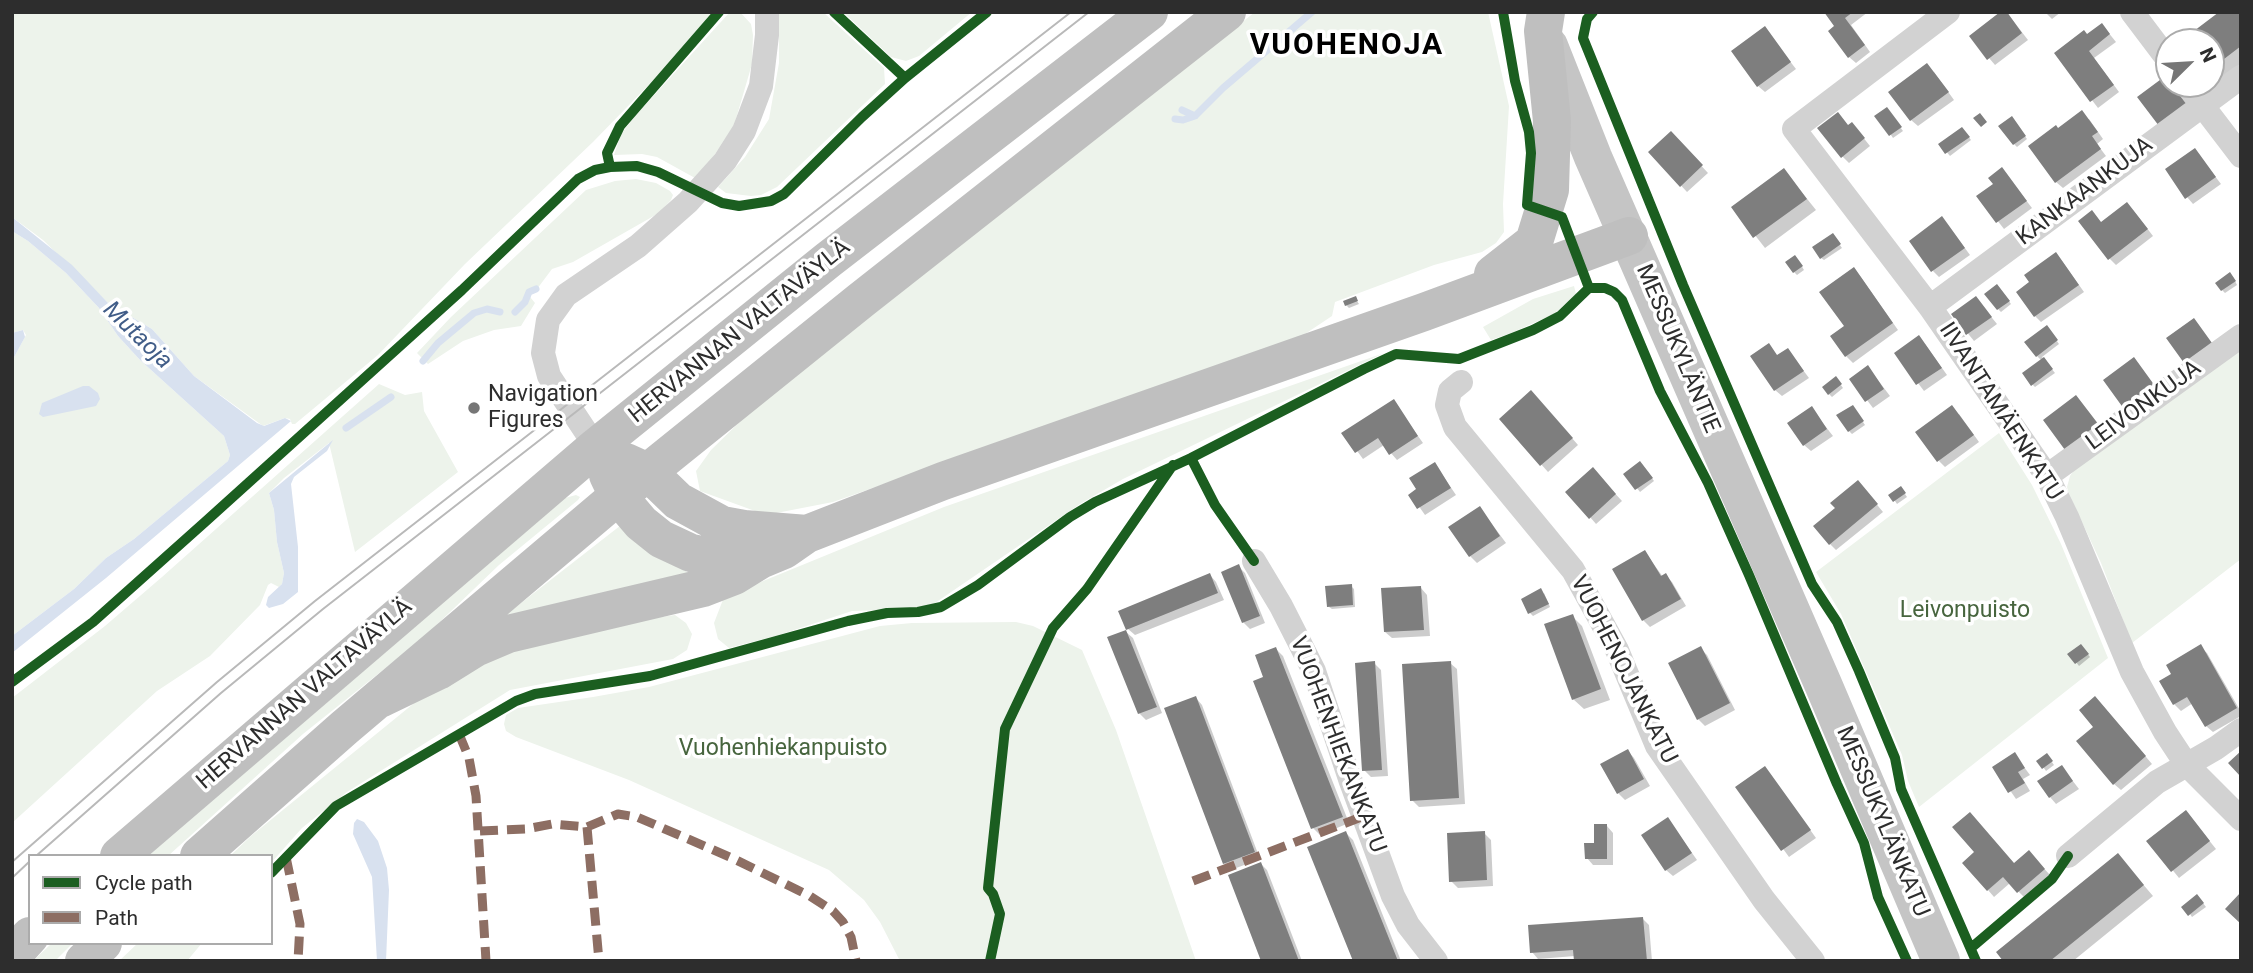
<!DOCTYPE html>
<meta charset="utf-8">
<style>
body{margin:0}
#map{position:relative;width:2253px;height:973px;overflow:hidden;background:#fff;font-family:Roboto,sans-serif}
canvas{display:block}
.frame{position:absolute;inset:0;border:14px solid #2d2d2d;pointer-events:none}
.legend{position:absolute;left:28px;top:854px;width:245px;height:91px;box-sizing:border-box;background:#fff;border:2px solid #ababab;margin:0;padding:9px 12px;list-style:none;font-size:21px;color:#2d2d2d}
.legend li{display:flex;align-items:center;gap:14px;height:35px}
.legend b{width:35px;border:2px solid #ababab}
.north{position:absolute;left:2155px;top:28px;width:70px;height:70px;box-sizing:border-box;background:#fff;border:2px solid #ababab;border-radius:50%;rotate:66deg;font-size:19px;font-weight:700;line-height:28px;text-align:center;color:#2d2d2d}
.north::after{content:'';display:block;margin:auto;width:24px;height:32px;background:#767676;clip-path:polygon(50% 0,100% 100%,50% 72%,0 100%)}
</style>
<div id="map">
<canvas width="2253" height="973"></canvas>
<div class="frame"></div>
<ul class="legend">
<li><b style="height:9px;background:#1b5e20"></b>Cycle path</li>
<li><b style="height:9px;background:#8d6e63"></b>Path</li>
</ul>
<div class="north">N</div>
</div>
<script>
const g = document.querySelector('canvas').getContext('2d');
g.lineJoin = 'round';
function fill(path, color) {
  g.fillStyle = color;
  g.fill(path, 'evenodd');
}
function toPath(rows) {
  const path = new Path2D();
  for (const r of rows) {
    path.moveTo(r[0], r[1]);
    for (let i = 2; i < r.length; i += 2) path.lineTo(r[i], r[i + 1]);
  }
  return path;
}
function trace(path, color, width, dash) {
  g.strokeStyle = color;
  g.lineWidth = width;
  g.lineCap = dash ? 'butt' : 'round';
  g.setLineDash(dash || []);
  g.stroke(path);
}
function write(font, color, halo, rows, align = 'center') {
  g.font = font + ' Roboto,sans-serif';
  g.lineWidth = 7;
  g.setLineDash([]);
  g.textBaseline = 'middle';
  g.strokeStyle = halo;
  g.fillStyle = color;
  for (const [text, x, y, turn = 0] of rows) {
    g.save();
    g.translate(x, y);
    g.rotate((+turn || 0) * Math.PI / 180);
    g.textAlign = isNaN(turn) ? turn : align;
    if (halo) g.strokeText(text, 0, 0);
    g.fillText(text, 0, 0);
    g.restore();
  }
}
fill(toPath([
 [12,12,712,12,667,66,593,142,465,264,378,355,295,424,292,424,290,419,285,418,263,426,194,376,152,329,108,303,43,240,12,217],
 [730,12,740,12,751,24,753,35,752,64,733,129,698,178,695,178,657,157,642,154,614,155,621,134,636,115],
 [779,12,823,12,884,68,885,84,777,187,761,195,751,196,726,193,718,187,745,157,769,119,779,63],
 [843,12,972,12,919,56,906,61,891,57],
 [1255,12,1488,12,1509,106,1503,204,1504,232,1496,243,1482,252,1434,265,1335,302,1332,316,1299,338,833,502,766,515,700,491,696,471,711,450,762,400],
 [636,179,656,183,670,191,673,195,671,200,659,213,573,262,552,269,537,289,526,292,535,303,521,326,494,330,463,341,428,364,417,353,451,317,586,190,615,181],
 [12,231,28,241,66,273,99,308,118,336,140,360,224,436,230,455,228,461,134,539,106,558,74,589,12,636,12,361,26,335,23,330,12,333],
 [1574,286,1576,294,1554,314,1511,333,1491,340,1483,327,1533,299],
 [2241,350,2241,559,2132,643,2101,563,2069,494,2067,487,2070,476,2074,470],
 [1384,353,1123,479,1080,504,935,603,914,609,852,611,779,635,729,648,718,639,714,623,724,597,944,507],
 [379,384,405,395,422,392,424,411,458,472,355,552,329,443,284,478,269,493,274,510,277,542,284,573,282,584,279,587,271,583,268,585,260,605,210,656,157,691,12,823,12,698,105,626,162,577],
 [1999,433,2032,485,2061,544,2108,658,1919,807,1908,781,1902,755,1841,614,1816,572],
 [576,495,580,497,578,500,499,565,423,638,303,734,168,856,148,856,565,498],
 [625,522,698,581,489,628],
 [675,615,686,623,692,634,687,650,673,659,510,690,347,792,302,828,271,863,271,856,230,856,251,836,429,691,493,656,626,622],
 [1016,622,1033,626,1082,650,1116,730,1196,961,900,961,880,922,864,900,829,870,629,780,516,737,506,731,504,724,506,715,518,708,593,697,649,687,880,626,912,623],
 [52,943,73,943,55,961,33,961],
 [138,943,202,943,187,961,119,961]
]), '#edf3eb');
fill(toPath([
 [12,217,72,265,108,303,152,329,194,376,257,423,264,426,285,418,291,421,106,578,12,653,12,636,74,589,106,558,134,539,228,461,230,455,224,436,140,360,118,336,99,308,66,273,28,241,12,231],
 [23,330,25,337,12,361,12,333],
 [83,386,89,386,98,393,100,399,96,406,43,417,39,414,42,403],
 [333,440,327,451,294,477,291,484,298,547,298,592,283,604,269,608,266,605,268,597,282,584,284,573,277,542,274,510,269,493],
 [357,819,364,822,378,841,387,868,389,890,386,961,377,961,372,877,353,834,354,823]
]), '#d8e1ef');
fill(toPath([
 [1826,12,1868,12,1851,25,1870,52,1856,63,1849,57,1837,26],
 [2045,12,2061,12,2052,19],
 [2241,12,2241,64,2222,78,2211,67,2211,42,2192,42],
 [2011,18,2028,40,1995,65,1989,58],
 [1765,29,1796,69,1765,92,1758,86],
 [2108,32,2116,42,2094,58,2119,92,2098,108,2056,53,2088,36],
 [1934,72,1954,100,1918,126,1911,120],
 [1889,112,1903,131,1893,138,1891,135],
 [2089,119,2103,139,2097,144,2106,156,2063,188,2056,182,2059,130],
 [2014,121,2027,139,2017,147,2014,144],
 [1849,127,1858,131,1870,146,1849,163,1842,156],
 [1965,132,1971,140,1950,156,1940,144],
 [1671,133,1708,173,1687,192,1650,152],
 [2195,150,2221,184,2193,204,2187,197],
 [2002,169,2032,208,2004,229,1979,197,1995,185],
 [1784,170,1816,210,1765,248,1733,207],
 [2133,210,2153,236,2116,265,2109,258],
 [1948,225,1970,255,1939,277,1933,271],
 [1835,238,1842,248,1824,260,1821,258],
 [1798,260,1804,270,1797,275,1794,272],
 [2062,261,2084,292,2041,322,2035,316,2032,283],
 [1860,276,1898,330,1853,363,1846,356,1846,327],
 [2233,277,2237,285,2225,293,2222,290],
 [2000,289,2011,304,2001,312,1998,309],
 [1355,298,1359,304,1349,308,1346,305],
 [1976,298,1997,324,1974,341,1953,315],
 [2049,330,2059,344,2042,357,2055,373,2035,387,2032,384,2042,361,2037,356],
 [1925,344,1947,375,1924,391,1896,354],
 [1769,345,1778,357,1788,350,1809,378,1782,396,1775,390],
 [1868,367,1890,396,1873,408,1851,379],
 [1838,381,1843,388,1832,397,1829,394],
 [1538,399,1578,445,1548,472,1501,419],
 [1393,401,1423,443,1397,460,1384,445,1363,459,1344,433],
 [1811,408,1833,436,1811,451,1804,445],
 [1855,410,1865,425,1852,434,1849,431],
 [1959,414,1979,442,1945,467,1939,461],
 [1435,464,1456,495,1425,515,1411,495,1418,490],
 [1643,466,1654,481,1640,492,1626,474],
 [1599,476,1622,501,1596,524,1590,517],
 [1864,489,1883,512,1836,550,1830,544,1837,508],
 [1903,491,1907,497,1897,504,1891,495],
 [1480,508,1506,543,1477,563,1470,556],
 [1645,552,1663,577,1666,576,1672,582,1686,606,1650,627,1643,620],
 [1239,567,1245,573,1265,623,1250,629,1243,622,1224,573],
 [1210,575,1216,582,1224,600,1135,635,1128,629],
 [1351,586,1354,589,1355,607,1332,609,1329,607],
 [1421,588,1427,595,1430,636,1392,638,1385,632],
 [1544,593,1550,607,1533,616,1530,613],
 [1572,616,1582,626,1610,700,1584,709,1573,699],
 [1126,632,1133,638,1162,713,1146,720,1139,713],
 [2081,646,2090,657,2079,666,2070,654],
 [2200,647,2207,653,2241,712,2241,716,2213,732,2206,726,2193,703,2181,711,2174,704,2174,675],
 [1276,649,1283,656,1349,823,1320,835,1313,828,1266,678],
 [1701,649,1707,655,1735,710,1705,726,1698,719],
 [1374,663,1381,670,1388,776,1371,777,1364,770],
 [1450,663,1457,669,1465,804,1419,807,1412,800],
 [1196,698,1202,705,1260,859,1231,870,1224,863],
 [2102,705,2152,764,2121,790,2114,784,2096,727],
 [1628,751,1634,758,1650,786,1625,800,1618,793],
 [2015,755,2030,775,2023,779,2030,791,2016,799,1994,767],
 [2049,758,2054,765,2046,771,2039,761],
 [2062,767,2079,789,2056,804,2050,797],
 [1771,775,1816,838,1789,857,1738,787],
 [1668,819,1697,860,1673,876,1666,870],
 [2192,819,2216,849,2179,878,2149,841],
 [1607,826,1613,833,1613,865,1593,865,1587,858],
 [1346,833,1353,840,1401,961,1355,961],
 [1484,833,1491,840,1493,886,1458,888,1451,881],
 [2118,855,2153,896,2073,961,2005,961],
 [2035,859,2051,876,2025,898,2010,883,1994,897,1988,890,2015,865],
 [1261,864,1267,870,1302,961,1263,961],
 [2200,899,2206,907,2192,917,2190,914],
 [1643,919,1649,925,1652,961,1575,961,1575,956,1538,959,1532,952]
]), '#0003');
trace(toPath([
 [1182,110,1195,116,1223,88,1312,12],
 [1175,119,1183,120,1195,116],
 [515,312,525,302,529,292,536,289],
 [423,361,438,343,474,313,487,309,500,312],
 [346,428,391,397]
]), '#d8e1ef', 7);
fill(toPath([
 [1824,12,1853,12,1845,18,1865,45,1848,58,1828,31,1834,26],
 [2000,12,2007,12,2022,33,1987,60,1969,36],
 [2219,12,2241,12,2241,46,2211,69,2211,42,2190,42,2186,37],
 [2102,23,2110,34,2089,51,2114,85,2090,102,2054,53,2084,30,2087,34],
 [1765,26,1791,62,1757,87,1731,51],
 [1927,63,1949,92,1910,121,1888,92],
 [2168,74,2169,84,2175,84,2189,104,2159,126,2137,97],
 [1887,107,1902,127,1889,136,1874,116],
 [2082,110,2098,132,2092,136,2101,149,2055,183,2028,146,2056,125,2058,128],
 [1838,112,1848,125,1852,122,1865,138,1841,158,1817,128],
 [1980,113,1987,122,1981,127,1973,118],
 [2012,116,2026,136,2013,145,1998,126],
 [1962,127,1970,137,1945,154,1938,144],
 [1671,131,1703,165,1680,187,1648,152],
 [2195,148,2216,177,2185,199,2165,169],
 [2002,167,2027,201,1996,223,1976,196,1993,184,1988,178],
 [1784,168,1807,199,1753,238,1731,207],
 [2127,202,2148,229,2108,260,2078,221,2092,210,2101,222],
 [1942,216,1965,248,1931,272,1909,241],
 [1833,233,1841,244,1820,259,1812,247],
 [2056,252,2079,285,2034,317,2016,292,2029,282,2024,275],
 [1795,255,1803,266,1793,273,1785,262],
 [1854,267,1893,323,1845,357,1830,336,1844,326,1819,292],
 [2230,272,2236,281,2221,291,2215,283],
 [1997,284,2010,301,1997,310,1984,294],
 [1356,296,1358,301,1345,306,1343,301],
 [1976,296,1992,317,1966,335,1951,314],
 [2194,318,2212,343,2184,363,2166,338],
 [2047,325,2058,340,2036,357,2024,342],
 [1919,335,1942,368,1916,385,1894,353],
 [1769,343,1777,355,1788,348,1804,371,1774,391,1750,356],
 [2044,357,2053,369,2031,386,2022,373],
 [2134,357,2155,386,2124,409,2103,380],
 [1868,365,1884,389,1865,402,1849,379],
 [1836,376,1842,384,1828,395,1822,387],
 [1531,390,1573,438,1540,466,1499,419],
 [2076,395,2099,425,2065,450,2043,420],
 [1394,399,1418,436,1389,455,1378,438,1355,453,1341,433],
 [1853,405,1864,421,1848,432,1836,415],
 [1952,405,1974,435,1937,462,1915,432],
 [1812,406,1827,429,1803,446,1787,423],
 [1640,461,1653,478,1635,490,1623,474],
 [1435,462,1451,488,1417,509,1408,495,1416,489,1409,478],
 [1593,467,1616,494,1589,519,1565,492],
 [1858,480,1878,504,1829,545,1813,526,1835,508,1830,503],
 [1901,486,1906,493,1893,502,1888,495],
 [1480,506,1500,536,1469,557,1448,527],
 [1645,550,1661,576,1666,573,1681,599,1642,621,1612,569],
 [1239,564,1260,616,1242,623,1221,572],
 [1210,573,1218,593,1126,630,1118,611],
 [1352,584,1353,605,1327,607,1325,586],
 [1421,586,1424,630,1384,632,1381,588],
 [1541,588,1549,604,1528,614,1521,599],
 [1573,614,1601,689,1572,700,1544,624],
 [1126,630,1157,707,1138,714,1107,637],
 [2081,644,2089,654,2075,664,2067,654],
 [2201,644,2237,708,2205,727,2187,697,2173,705,2159,681,2171,674,2166,665],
 [1701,646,1730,703,1697,720,1668,663],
 [1276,647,1343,817,1311,829,1253,681,1263,677,1255,655],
 [1375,661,1382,770,1362,771,1355,663],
 [1451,661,1459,798,1410,801,1402,664],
 [1196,696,1255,852,1223,864,1164,708],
 [2095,696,2146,756,2113,785,2076,741,2093,727,2079,710],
 [1628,749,1644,779,1617,794,1600,764],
 [2241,751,2241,777,2228,763],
 [2015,752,2025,768,2018,772,2025,783,2008,793,1992,767],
 [2047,753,2053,761,2042,769,2036,761],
 [2062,765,2073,781,2049,798,2037,781],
 [1765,766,1811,830,1781,851,1735,787],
 [2186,810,2210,841,2171,872,2146,841],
 [1970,812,2014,863,2029,850,2045,869,2017,893,2003,877,1987,891,1962,863,1974,852,1952,827],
 [1668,817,1692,853,1665,871,1641,835],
 [1594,824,1607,824,1607,859,1585,859,1584,843,1594,843],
 [1346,831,1398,961,1353,961,1307,847],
 [1485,831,1487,880,1449,882,1447,833],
 [2118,853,2144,885,2050,961,2003,961,1996,952],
 [1261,862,1299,961,1261,961,1228,875],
 [2241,892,2241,924,2225,909],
 [2197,894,2204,903,2188,916,2181,907],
 [1643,917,1647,961,1574,961,1573,950,1530,953,1528,925]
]), '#7e7e7e');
trace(toPath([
 [1948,12,1794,129,1930,307,2047,476,2067,517,2132,672,2165,732,2186,764,2241,819],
 [2132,12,2169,61],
 [2186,84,2241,156],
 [1930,307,2241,77],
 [1461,382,1450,391,1447,405,1455,427,1573,570,1617,650,1657,746,1764,900,1813,961],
 [596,447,549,376,543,353,548,320,566,295,638,246,688,202,725,161,744,131,761,86,767,35,767,12],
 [2047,476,2241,336],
 [1254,561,1281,606,1314,671,1350,779,1393,896,1408,925,1436,961],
 [2068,856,2157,782,2216,748,2241,730]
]), '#d2d2d2', 24);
trace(toPath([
 [1549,46,1593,157,1823,684,1941,961]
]), '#c5c5c5', 38);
trace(toPath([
 [1493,274,1534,242,1550,190,1552,121,1543,31,1546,12],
 [626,462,648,472,678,501,722,525,744,529,807,534],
 [608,475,618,496,641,523,661,539,691,553,723,559,760,560],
 [380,699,438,671,475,648,508,634,703,588,734,576,760,560,784,550,807,534,943,481,1424,312,1629,236],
 [119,856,596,447,828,260,1149,12],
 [199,856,344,728,618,496,860,301,1227,12],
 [12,956,30,936],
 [84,961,103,943]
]), '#bfbfbf', 38);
trace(toPath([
 [36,856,221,693,323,609,1089,12],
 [12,862,217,682,315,601,1071,12],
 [12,878,30,861]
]), '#b9b9b9', 2);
trace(toPath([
 [459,734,469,758,476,796,486,961],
 [587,827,599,961],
 [480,831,526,829,552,824,587,827,618,814,637,817,732,858,810,896,833,911,843,922,851,937,856,961],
 [286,857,300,924,298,961],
 [1193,881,1364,816]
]), '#8d6e63', 9, [18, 9]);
trace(toPath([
 [834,12,905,78],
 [1503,12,1515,81,1529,132,1531,153,1527,205,1562,217,1589,288,1605,288,1614,292,1622,300,1660,391,1708,483,1749,575,1837,784,1864,843,1878,897,1907,961],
 [1593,12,1587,19,1583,38,1683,285,1812,584,1837,622,1859,671,1895,758,1901,789,1976,961],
 [610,167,607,153,620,126,719,12],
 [1191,458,1215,505,1254,561],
 [12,682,93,622,205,522,462,290,578,179,595,170,610,167,637,166,658,172,722,203,739,206,771,201,784,194,862,117,905,78,987,12],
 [271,873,336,806,516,701,535,694,650,676,848,621,887,613,918,612,941,607,978,585,1070,517,1095,502,1191,458,1364,369,1396,354,1459,359,1533,330,1560,316,1589,288],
 [1971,948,2052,879,2068,856],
 [990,961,1000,914,993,894,988,888,1005,729,1053,628,1087,589,1173,465]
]), '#1b5e20', 10);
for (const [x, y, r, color] of [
 [474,408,7,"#767676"]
]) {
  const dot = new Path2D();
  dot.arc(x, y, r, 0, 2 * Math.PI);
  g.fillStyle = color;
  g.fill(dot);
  trace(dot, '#fff', 2.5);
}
write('23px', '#2d2d2d', '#fff', [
 ["KANKAANKUJA",2085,192,-37],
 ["HERVANNAN VALTAVÄYLÄ",740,332,-39],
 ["MESSUKYLÄNTIE",1677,349,67],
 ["LEIVONKUJA",2144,406,-36],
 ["IIVANTAMÄENKATU",2000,412,57],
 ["VUOHENOJANKATU",1623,670,63],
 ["HERVANNAN VALTAVÄYLÄ",305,695,-41],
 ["VUOHENHIEKANKATU",1337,745,69],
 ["MESSUKYLÄNKATU",1882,822,67]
]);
write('23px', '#2d2d2d', '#fff', [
 ["Navigation",488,395],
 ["Figures",488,421]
], 'left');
write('23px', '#47653e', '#fff', [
 ["Leivonpuisto",1965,611],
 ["Vuohenhiekanpuisto",783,749]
]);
write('italic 24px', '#415d88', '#fff', [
 ["Mutaoja",137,336,44]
]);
g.letterSpacing = '2px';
write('bold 30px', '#000', '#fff', [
 ["VUOHENOJA",1347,46]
]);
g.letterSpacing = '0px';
</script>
